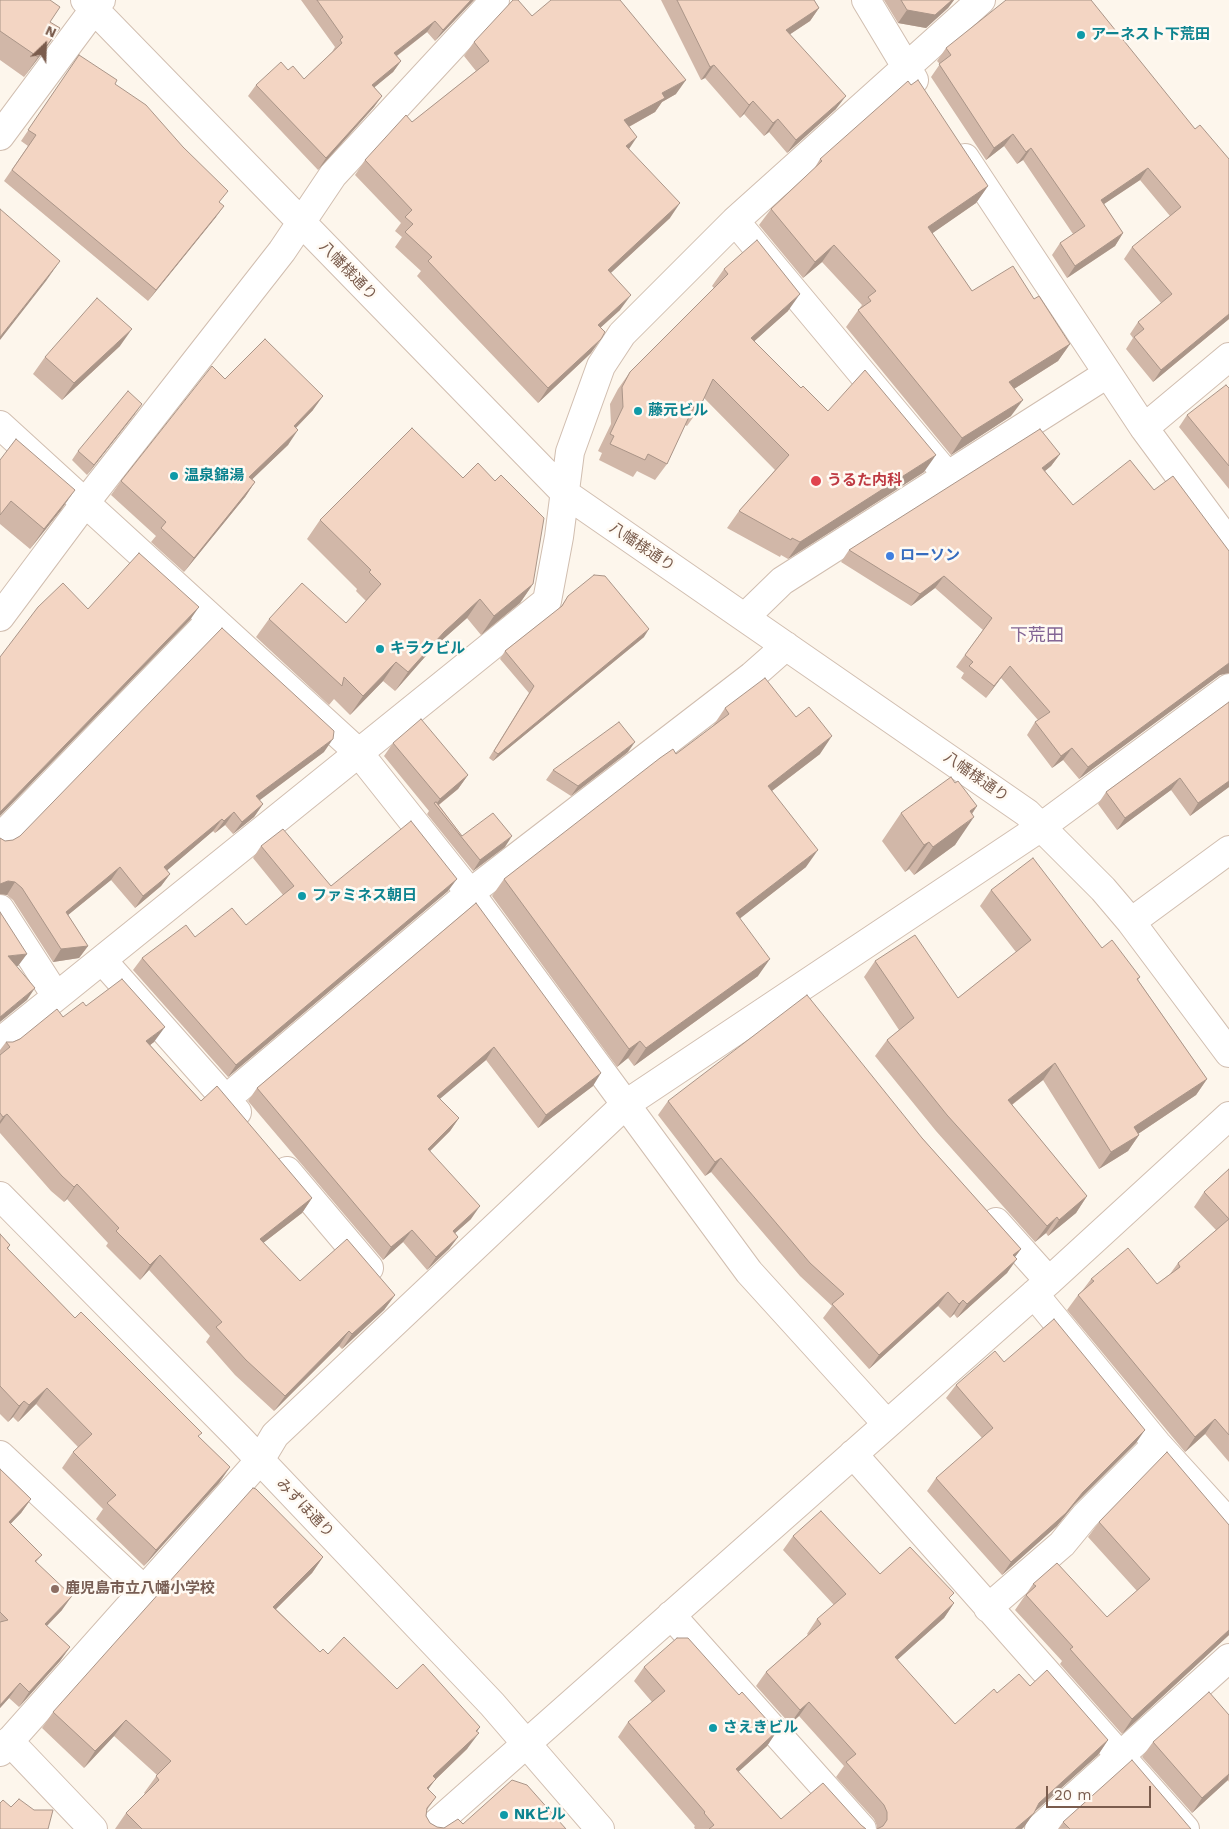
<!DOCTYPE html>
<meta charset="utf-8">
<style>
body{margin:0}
#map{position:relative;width:1229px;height:1829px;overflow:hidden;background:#fdf6ec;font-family:"Work Sans",sans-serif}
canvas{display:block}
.north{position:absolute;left:20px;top:20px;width:50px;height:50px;-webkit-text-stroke:4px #fffaf3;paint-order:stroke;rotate:24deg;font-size:14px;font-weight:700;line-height:20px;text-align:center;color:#7a5c4d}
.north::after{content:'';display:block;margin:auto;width:18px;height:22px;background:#7a5c4d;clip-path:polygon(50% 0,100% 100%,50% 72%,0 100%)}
.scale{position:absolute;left:1046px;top:1786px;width:105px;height:22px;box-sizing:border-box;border:2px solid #7a5c4d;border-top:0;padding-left:6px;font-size:15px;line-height:18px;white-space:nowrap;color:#7a5c4d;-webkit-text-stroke:4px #fffaf3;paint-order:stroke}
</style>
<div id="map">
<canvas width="1229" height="1829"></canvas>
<div class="north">N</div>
<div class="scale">20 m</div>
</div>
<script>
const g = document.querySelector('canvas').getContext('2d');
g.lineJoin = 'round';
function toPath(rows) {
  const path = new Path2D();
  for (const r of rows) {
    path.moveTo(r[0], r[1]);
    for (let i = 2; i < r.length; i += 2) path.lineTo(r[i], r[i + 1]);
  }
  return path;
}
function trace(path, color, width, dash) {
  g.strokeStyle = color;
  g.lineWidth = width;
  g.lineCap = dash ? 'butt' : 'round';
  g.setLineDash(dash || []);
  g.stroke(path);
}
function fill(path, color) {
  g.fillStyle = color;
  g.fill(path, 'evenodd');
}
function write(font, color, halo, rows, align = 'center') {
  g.font = font + ' "Work Sans","Noto Sans JP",sans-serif';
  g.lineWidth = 5;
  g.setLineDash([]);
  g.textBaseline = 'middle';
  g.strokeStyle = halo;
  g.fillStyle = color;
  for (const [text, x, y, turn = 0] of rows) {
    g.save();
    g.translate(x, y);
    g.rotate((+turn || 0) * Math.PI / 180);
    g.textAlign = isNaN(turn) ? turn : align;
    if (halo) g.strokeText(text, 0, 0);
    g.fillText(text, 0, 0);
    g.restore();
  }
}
const minor = toPath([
 [85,0,566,494,1027,813,1103,889,1131,922,1229,1053],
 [866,0,914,80],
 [0,136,101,0],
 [965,158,1144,428,1229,543],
 [735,221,947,475],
 [0,425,358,752,470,893,749,1272,887,1424],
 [1144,428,1229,357],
 [0,617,85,503,282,251,333,175,495,0],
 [745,617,782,581,1107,374],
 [0,838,212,619],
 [0,909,56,996],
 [1131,922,1229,850],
 [102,960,237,1112],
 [0,1042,547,601,559,537,570,452,601,366,622,334,735,221,981,0],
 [226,1099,470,893,752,676,786,646],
 [287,1171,369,1268],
 [0,1196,239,1438,492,1704,600,1829],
 [996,1222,1049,1281],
 [1034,1294,1157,1444,1229,1523],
 [853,1454,1185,1829],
 [0,1455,143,1589],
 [988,1608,1062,1544,1085,1516,1157,1444],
 [671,1615,862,1829],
 [9,1741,93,1829],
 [0,1752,260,1460,275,1435,626,1104,1041,827,1229,688],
 [430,1829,1049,1281,1229,1116],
 [1039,1829,1229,1658]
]);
trace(minor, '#d1beb0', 30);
trace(minor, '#fff', 28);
fill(toPath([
 [0,0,50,22,46,48,24,77,0,60],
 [301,0,474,0,435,41,427,32,397,56,401,61,393,72,374,87,382,96,374,107,318,170,248,96,256,85,288,70,304,79,332,52,335,47],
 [661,0,814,0,819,8,810,21,790,34,836,109,787,153,769,132,764,136,744,114,740,118,705,78,701,80],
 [884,0,954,0,948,8,926,28,898,23],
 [1091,0,1229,319,1153,382,1126,349,1133,338,1130,334,1138,322,1161,303,1124,259,1132,247,1170,216,1140,180,1104,204,1123,233,1115,246,1067,278,1052,255,1060,243,1073,234,1023,160,1017,164,1004,146,986,160,931,77,940,64,937,61,946,48],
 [532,16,676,94,662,102,655,112,629,127,629,149,670,218,610,273,620,310,600,328,591,353,538,403,417,276,421,271,395,247,402,237,395,231,401,223,355,175,365,160,476,71,464,56,474,42],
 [79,55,115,84,220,203,216,217,148,301,4,181,28,146,21,141],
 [820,159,988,186,976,203,932,233,972,291,1034,299,1070,344,1058,361,1014,389,1011,416,951,455,846,327,862,305,822,262,803,278,759,225,771,209,814,169],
 [724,269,788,311,754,341,801,388,828,411,924,472,788,559,781,555,780,557,727,528,739,511,775,470,704,398,699,409,687,426,685,425,667,464,655,480,637,471,633,477,599,460,602,453,598,451,611,424,610,404,618,389,630,372,714,288,712,286],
 [120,346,62,400,33,374,45,357],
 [225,379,313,410,296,428,288,445,252,479,255,482,245,497,184,572,151,542,156,536,111,495,121,481],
 [1229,388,1229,489,1179,427,1187,415],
 [135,414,87,475,72,460,78,451],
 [1060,454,1051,466,1045,471,1073,505,1154,490,1228,672,1220,675,1079,779,1063,760,1052,768,1027,735,1035,722,1038,720,1001,678,986,698,961,678,964,673,956,667,983,630,935,588,911,606,841,562,849,550],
 [0,460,61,510,30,549,0,524],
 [320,520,533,584,520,603,481,635,467,618,431,650,395,691,383,681,350,715,334,699,329,705,256,637,269,619,346,623,366,601,356,591,357,589,307,539],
 [568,596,644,637,493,761,489,758,529,693,500,659,505,651,560,608],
 [1229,702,1229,787,1190,816,1171,790,1117,830,1098,804,1106,792],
 [725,708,820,754,772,791,806,867,740,918,758,976,634,1066,628,1058,617,1067,492,896,504,879,676,754,713,726],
 [393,743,468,775,458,789,439,805,462,836,505,847,473,871,427,814,429,811,384,756],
 [324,752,259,800,263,804,254,817,233,834,225,825,215,833,213,831,167,870,170,874,161,886,135,908,111,880,68,915,88,946,79,958,53,962,13,900,7,895,0,894,0,838,5,841,13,840],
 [628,752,571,796,546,780,553,770],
 [955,783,977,806,972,814,955,845,914,875,909,869,905,872,882,841,901,813],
 [261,846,331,886,448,891,228,1077,133,970,142,958,195,937,246,925,283,895,253,858],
 [991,890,1102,948,1140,977,1138,980,1207,1079,1196,1095,1138,1134,1139,1135,1128,1151,1099,1169,1043,1080,1012,1105,1087,1196,1076,1213,1048,1236,1046,1233,1035,1242,936,1131,875,1056,887,1040,899,1030,864,977,875,961,958,998,1016,952,980,906],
 [476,903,593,1086,538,1128,486,1060,439,1099,459,1118,450,1131,430,1151,471,1219,455,1233,458,1237,449,1249,427,1270,403,1242,383,1260,248,1101,257,1088],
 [86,1006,154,1042,150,1045,201,1101,312,1198,302,1213,263,1243,300,1281,395,1295,384,1310,342,1349,339,1346,274,1411,235,1375,206,1342,210,1336,149,1270,140,1280,106,1246,108,1243,67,1199,64,1202,51,1191,0,1133,0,1050,6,1042,13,1042],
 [668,1101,922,1138,1021,1249,1015,1257,1007,1273,957,1318,954,1314,950,1318,938,1306,869,1369,823,1318,832,1306,800,1276,711,1172,705,1176,658,1115],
 [1229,1169,1229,1462,1205,1434,1185,1452,1067,1310,1078,1295,1082,1291,1091,1279,1157,1284,1170,1274,1178,1263,1216,1230,1194,1207,1204,1192],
 [0,1234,10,1245,8,1249,75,1318,230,1467,219,1483,144,1566,96,1519,103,1509,62,1468,73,1452,78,1447,36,1404,18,1422,13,1417,8,1422,0,1414],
 [1004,1362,1136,1443,1074,1505,1057,1526,1002,1575,927,1491,936,1478,982,1438,946,1398,956,1385],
 [0,1469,31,1499,21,1513,10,1524,42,1555,36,1562,62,1610,47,1626,70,1647,60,1661,19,1707,9,1698,0,1708],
 [1099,1522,1229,1635,1122,1734,1060,1664,1062,1661,1015,1610,1033,1584,1107,1617,1137,1591,1088,1537],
 [793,1536,880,1574,950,1599,954,1603,944,1618,897,1660,955,1724,997,1693,1030,1686,1108,1740,1098,1755,1034,1812,1024,1827,877,1829,877,1826,874,1819,836,1777,844,1766,799,1716,790,1724,756,1686,766,1672,808,1635,807,1634,817,1619,834,1605,783,1550],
 [323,1557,312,1573,276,1609,320,1652,328,1654,397,1689,477,1731,467,1749,435,1780,428,1789,436,1797,427,1810,426,1816,430,1823,437,1827,444,1828,463,1824,566,1829,115,1829,126,1813,145,1794,144,1793,157,1775,114,1736,84,1768,42,1728,53,1712],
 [644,1667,739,1695,777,1731,767,1746,738,1772,781,1819,861,1825,866,1829,695,1829,694,1827,695,1826,618,1737,628,1722,652,1702,634,1681],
 [1229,1715,1229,1782,1228,1780,1192,1813,1142,1757,1153,1742],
 [1063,1822,1191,1829,1058,1829]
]), '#d1b7a8');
fill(toPath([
 [471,0,474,0,435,41,443,30],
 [952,0,954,0,948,8,926,28,898,23,907,10],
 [819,8,810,21,777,43,786,30],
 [435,21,427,32,386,64,394,53],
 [60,28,46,48,24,77,38,57],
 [401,61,393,72,364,96,372,85],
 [714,65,705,78,701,80,710,67],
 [686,80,676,94,662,102,655,112,614,135,624,120,662,93],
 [382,96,374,107,318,170,326,158],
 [846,96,836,109,787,153,796,140],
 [753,101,744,114,740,118,749,105],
 [778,119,769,132,764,136,773,123],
 [1013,134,1004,146,986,160,994,148],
 [637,137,627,152,626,146],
 [1031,148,1023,160,1017,164,1026,152],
 [1148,168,1140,180,1092,212,1101,200],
 [988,186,976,203,917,244,928,227],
 [680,203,670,218,598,285,608,270],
 [224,206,216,217,148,301,156,290],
 [1123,233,1115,246,1067,278,1075,266],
 [834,245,822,262,803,278,815,262],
 [60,261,46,281,0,340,0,337],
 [800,294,788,311,739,355,751,338],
 [631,295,620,310,588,339,598,325],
 [1229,314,1229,319,1153,382,1161,370],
 [132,329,120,346,62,400,74,383],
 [601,339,591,353,538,403,548,388],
 [1070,344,1058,361,998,399,1009,382],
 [323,396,313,410,284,440,294,426],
 [1023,400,1011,416,951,455,962,438],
 [142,404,135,414,87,475,94,465],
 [298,430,288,445,239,492,249,477],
 [1060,454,1051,466,1034,480,1042,468],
 [936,455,924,472,788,559,800,542],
 [255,482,245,497,184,572,194,558],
 [75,490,61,510,30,549,44,529],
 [944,576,935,588,911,606,920,594],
 [533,584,520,603,481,635,494,616],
 [480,599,467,618,431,650,395,691,408,672,444,632],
 [199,607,190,620,0,816,0,812],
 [649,629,644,637,493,761,498,754],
 [396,662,383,681,350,715,363,696],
 [1229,663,1229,673,1220,675,1079,779,1088,767],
 [1010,666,986,698,994,686],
 [832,736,820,754,756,803,768,786],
 [333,739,324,752,248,809,256,796],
 [635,742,628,752,571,796,578,786],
 [1072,748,1063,760,1052,768,1061,756],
 [468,775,458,789,437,806,436,804,440,799],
 [1180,778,1171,790,1117,830,1125,818],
 [1229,781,1229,787,1190,816,1198,803],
 [263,804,254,817,233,834,242,822],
 [977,806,964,825,974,817,955,845,914,875,933,847,970,811],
 [234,812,225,825,215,833,224,821],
 [222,819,213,831,156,880,164,867],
 [512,836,505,847,473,871,480,860],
 [929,842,909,869,905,872,924,845],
 [818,850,806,867,724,931,736,913],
 [120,867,111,880,57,924,66,912],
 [170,874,161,886,135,908,143,896],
 [457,879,448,891,228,1077,236,1065],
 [8,881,15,882,7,895,0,894,0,884],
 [88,946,79,958,53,962,61,949],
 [27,954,18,966,0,968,8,956],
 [770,959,758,976,634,1066,646,1048],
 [35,988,27,1000,0,1022,0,1017],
 [165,1027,154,1042,136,1056,146,1041],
 [640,1041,628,1058,617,1067,629,1049],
 [494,1047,486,1060,428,1109,437,1096],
 [1055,1063,1043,1080,996,1117,1008,1100],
 [601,1073,593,1086,538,1128,546,1115],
 [1207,1079,1196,1095,1123,1144,1134,1127],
 [7,1114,0,1124,0,1121,3,1117],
 [459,1118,450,1131,419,1162,428,1149],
 [1139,1135,1128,1151,1099,1169,1111,1152],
 [721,1158,711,1172,705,1176,715,1162],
 [77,1184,67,1199,64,1202,74,1187],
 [1087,1196,1076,1213,1048,1236,1059,1220],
 [312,1198,302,1213,249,1254,260,1239],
 [480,1206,471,1219,444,1243,453,1231],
 [1057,1217,1046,1233,1035,1242,1047,1226],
 [412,1230,403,1242,383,1260,391,1247],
 [458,1237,449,1249,427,1270,436,1257],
 [1021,1249,1011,1262,1013,1255],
 [160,1255,149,1270,140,1280,150,1265],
 [1017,1259,1007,1273,957,1318,967,1304],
 [948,1292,938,1306,869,1369,879,1355],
 [395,1295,384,1310,342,1349,352,1334],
 [963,1300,954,1314,950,1318,959,1304],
 [349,1331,339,1346,274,1411,285,1396],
 [47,1388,36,1404,18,1422,29,1405],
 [24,1401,13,1417,8,1422,19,1406],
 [1215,1419,1205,1434,1185,1452,1195,1437],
 [1145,1430,1136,1443,1074,1505,1057,1526,1002,1575,1011,1562],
 [230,1467,219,1483,144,1566,156,1550],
 [31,1499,21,1513,0,1535,9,1522],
 [323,1557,312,1573,262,1623,273,1607],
 [72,1596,62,1610,35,1638,45,1624],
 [954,1603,944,1618,885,1671,895,1657],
 [1229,1630,1229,1635,1122,1734,1132,1719],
 [70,1647,60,1661,19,1707,29,1692],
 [20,1683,9,1698,0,1708,0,1705],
 [809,1702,799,1716,790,1724,800,1710],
 [126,1720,114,1736,84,1768,95,1751],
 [480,1727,471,1741,479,1733,467,1749,435,1780,424,1795,415,1804,433,1776],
 [777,1731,767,1746,726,1783,736,1769],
 [1108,1740,1098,1755,1029,1817,1039,1803],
 [1229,1774,1228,1780,1192,1813,1202,1798],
 [1034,1813,1024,1827,1022,1829,1015,1829]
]), '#aa9588');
const building = toPath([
 [0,0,50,0,60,7,50,22,60,28,38,57,0,31,0,0],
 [317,0,471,0,443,30,435,21,394,53,401,61,372,85,382,96,326,158,256,85,281,62,288,70,293,66,304,79,342,43,340,40,343,37,317,0],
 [513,0,518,0,532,16,551,0,620,0,686,80,662,93,665,98,624,120,637,137,626,146,680,203,608,270,631,295,598,325,605,332,601,339,548,388,428,261,432,257,405,232,413,224,405,217,412,210,365,160,406,115,412,122,489,61,474,42,513,0],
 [677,0,814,0,819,8,786,30,846,96,796,140,778,119,773,123,753,101,749,105,714,65,710,67,677,0],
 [901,0,952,0,935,15,907,10,901,0],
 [1006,0,1091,0,1195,129,1200,125,1229,159,1229,314,1161,370,1134,337,1144,329,1138,322,1172,294,1132,247,1181,207,1148,168,1101,200,1123,233,1075,266,1060,243,1085,226,1031,148,1026,152,1013,134,994,148,939,64,951,55,946,48,1006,0],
 [79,55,117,80,115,84,146,105,183,147,228,191,219,202,224,206,156,290,12,170,36,135,28,130,79,55],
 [918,80,988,186,928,227,972,291,1013,266,1034,299,1039,296,1070,344,1009,382,1023,400,962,438,858,310,871,301,868,297,876,291,834,245,815,262,771,209,822,161,820,159,908,81,911,85,918,80],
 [0,209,60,261,0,337,0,209],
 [757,240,800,294,751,338,801,388,803,386,828,411,865,370,936,455,800,542,792,538,791,540,739,511,789,455,713,379,699,409,694,406,667,464,648,454,645,460,610,444,614,436,610,434,623,407,622,387,630,372,728,274,724,269,757,240],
 [97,298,132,329,74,383,45,357,97,298],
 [265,339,323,396,294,426,298,430,249,477,255,482,194,558,161,528,166,522,121,481,212,366,225,379,265,339],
 [1226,385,1229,388,1229,466,1187,415,1226,385],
 [128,391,142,404,94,465,78,451,128,391],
 [412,428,463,478,478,463,495,481,501,475,544,518,533,584,494,616,480,599,444,632,408,672,396,662,363,696,344,677,342,686,269,619,302,583,346,623,381,584,369,572,371,570,320,520,412,428],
 [1040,429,1060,454,1042,468,1073,505,1130,460,1154,490,1173,476,1229,551,1229,663,1088,767,1072,748,1061,756,1035,722,1050,712,1010,666,994,686,969,666,973,662,965,655,992,618,944,576,920,594,849,550,1040,429],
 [16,439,75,490,44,529,11,501,0,515,0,460,16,439],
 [139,553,199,607,0,812,0,657,38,607,63,583,88,609,139,553],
 [594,575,605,576,649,629,498,754,494,751,534,686,505,651,562,606,568,596,594,575],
 [222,628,334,731,333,739,256,796,263,804,242,822,234,812,224,821,222,819,164,867,170,874,143,896,120,867,66,912,88,946,61,949,22,888,15,882,8,881,0,884,0,838,5,841,13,840,20,836,222,628],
 [765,678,796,717,809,707,832,736,768,786,818,850,736,913,770,959,646,1048,640,1041,629,1049,504,879,660,758,673,749,676,754,729,714,725,708,765,678],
 [1229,702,1229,781,1198,803,1180,778,1125,818,1106,792,1229,702],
 [421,719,468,775,440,799,393,743,421,719],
 [619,722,635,742,578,786,553,770,619,722],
 [951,777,955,783,958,781,977,806,970,811,974,817,933,847,929,842,924,845,901,813,951,777],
 [436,802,462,836,493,813,512,836,480,860,434,803,436,802],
 [411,821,457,879,236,1065,142,958,186,925,195,937,232,908,246,925,294,886,261,846,283,829,331,886,411,821],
 [1033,858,1102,948,1112,940,1140,977,1137,979,1207,1079,1134,1127,1139,1135,1111,1152,1055,1063,1008,1100,1087,1196,1059,1220,1057,1217,1047,1226,947,1115,887,1040,914,1018,875,961,915,935,958,998,1031,940,991,890,1033,858],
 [476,903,601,1073,546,1115,494,1047,437,1096,459,1118,428,1149,480,1206,453,1231,458,1237,436,1257,412,1230,391,1247,257,1088,476,903],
 [0,912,27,954,8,956,35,988,0,1017,0,912],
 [122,979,165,1027,146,1041,201,1101,217,1086,312,1198,260,1239,300,1281,347,1239,395,1295,352,1334,349,1331,285,1396,246,1360,216,1327,222,1322,160,1255,150,1265,116,1231,119,1228,77,1184,74,1187,62,1176,7,1114,3,1117,0,1113,0,1055,10,1047,6,1042,13,1042,20,1039,57,1009,63,1017,83,1002,86,1006,122,979],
 [807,995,922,1138,1021,1249,1013,1255,1017,1259,967,1304,963,1300,959,1304,948,1292,879,1355,832,1304,844,1294,810,1263,721,1158,715,1162,668,1101,807,995],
 [1229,1169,1229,1435,1215,1419,1195,1437,1078,1295,1094,1281,1091,1279,1128,1248,1157,1284,1180,1267,1178,1263,1229,1219,1204,1192,1229,1169],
 [0,1234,10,1245,7,1248,75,1318,81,1312,202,1433,198,1436,230,1467,156,1550,107,1503,116,1495,73,1452,92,1434,47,1388,29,1405,24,1401,19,1406,0,1386,0,1234],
 [1054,1319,1145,1430,1083,1492,1066,1513,1011,1562,936,1478,993,1428,956,1385,995,1351,1004,1362,1054,1319],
 [1167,1452,1229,1525,1229,1630,1132,1719,1070,1649,1073,1647,1026,1595,1036,1586,1033,1584,1057,1563,1107,1617,1150,1579,1099,1522,1167,1452],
 [0,1469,31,1499,9,1522,42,1555,35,1561,72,1596,45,1624,70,1647,29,1692,20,1683,0,1705,0,1622,8,1620,0,1612,0,1469],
 [253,1488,256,1489,323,1557,273,1607,320,1652,323,1649,328,1654,344,1637,397,1689,423,1664,480,1727,476,1731,479,1733,433,1776,436,1779,427,1788,436,1797,427,1808,426,1816,430,1823,437,1827,444,1828,458,1819,463,1824,512,1780,527,1785,566,1829,142,1829,126,1813,159,1780,156,1776,171,1761,126,1720,95,1751,53,1712,253,1488],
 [821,1511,880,1574,910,1547,954,1593,949,1598,954,1603,895,1657,955,1724,994,1689,997,1693,1019,1674,1030,1686,1047,1670,1108,1740,1039,1803,1034,1813,1015,1829,877,1829,883,1826,887,1820,887,1812,884,1805,846,1762,856,1754,809,1702,800,1710,766,1672,821,1624,817,1619,846,1594,793,1536,821,1511],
 [677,1638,688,1638,739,1695,742,1692,777,1731,736,1769,781,1819,823,1783,861,1825,866,1829,709,1829,714,1825,704,1813,705,1812,628,1722,665,1691,644,1667,677,1638],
 [1209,1692,1229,1715,1229,1774,1202,1798,1153,1742,1209,1692],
 [1132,1760,1191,1829,1070,1829,1063,1822,1132,1760],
 [19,1799,34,1810,53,1810,48,1829,0,1829,0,1803,3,1800,11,1807,19,1799]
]);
fill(building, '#f3d5c3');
trace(building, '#aa9588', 1);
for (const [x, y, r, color] of [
 [1081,35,5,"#0f9aa8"],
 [638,411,5,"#0f9aa8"],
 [174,476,5,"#0f9aa8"],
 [816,481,6,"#e0444e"],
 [890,556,5,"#3f7fe0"],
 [380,649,5,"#0f9aa8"],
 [302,896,5,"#0f9aa8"],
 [55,1589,5,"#8d6e63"],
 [713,1728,5,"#0f9aa8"],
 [504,1815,5,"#0f9aa8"]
]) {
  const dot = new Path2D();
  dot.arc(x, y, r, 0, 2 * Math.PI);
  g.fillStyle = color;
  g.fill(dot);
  trace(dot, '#fffaf3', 2);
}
write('bold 15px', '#0d838f', '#fffaf3', [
 ["アーネスト下荒田",1091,35],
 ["藤元ビル",648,411],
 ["温泉錦湯",184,476],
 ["キラクビル",390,649],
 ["ファミネス朝日",312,896],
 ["さえきビル",723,1728],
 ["NKビル",514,1815]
], 'left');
write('15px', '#7a5c4d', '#fffaf3', [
 ["八幡様通り",348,271,46],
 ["八幡様通り",642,547,34],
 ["八幡様通り",976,777,35],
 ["みずほ通り",305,1508,46]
]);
write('bold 15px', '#be3a42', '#fffaf3', [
 ["うるた内科",827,481]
], 'left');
write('bold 15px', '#366cbe', '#fffaf3', [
 ["ローソン",900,556]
], 'left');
write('bold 15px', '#785e54', '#fffaf3', [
 ["鹿児島市立八幡小学校",65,1589]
], 'left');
write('18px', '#846695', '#fffaf3', [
 ["下荒田",1037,636]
]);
</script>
